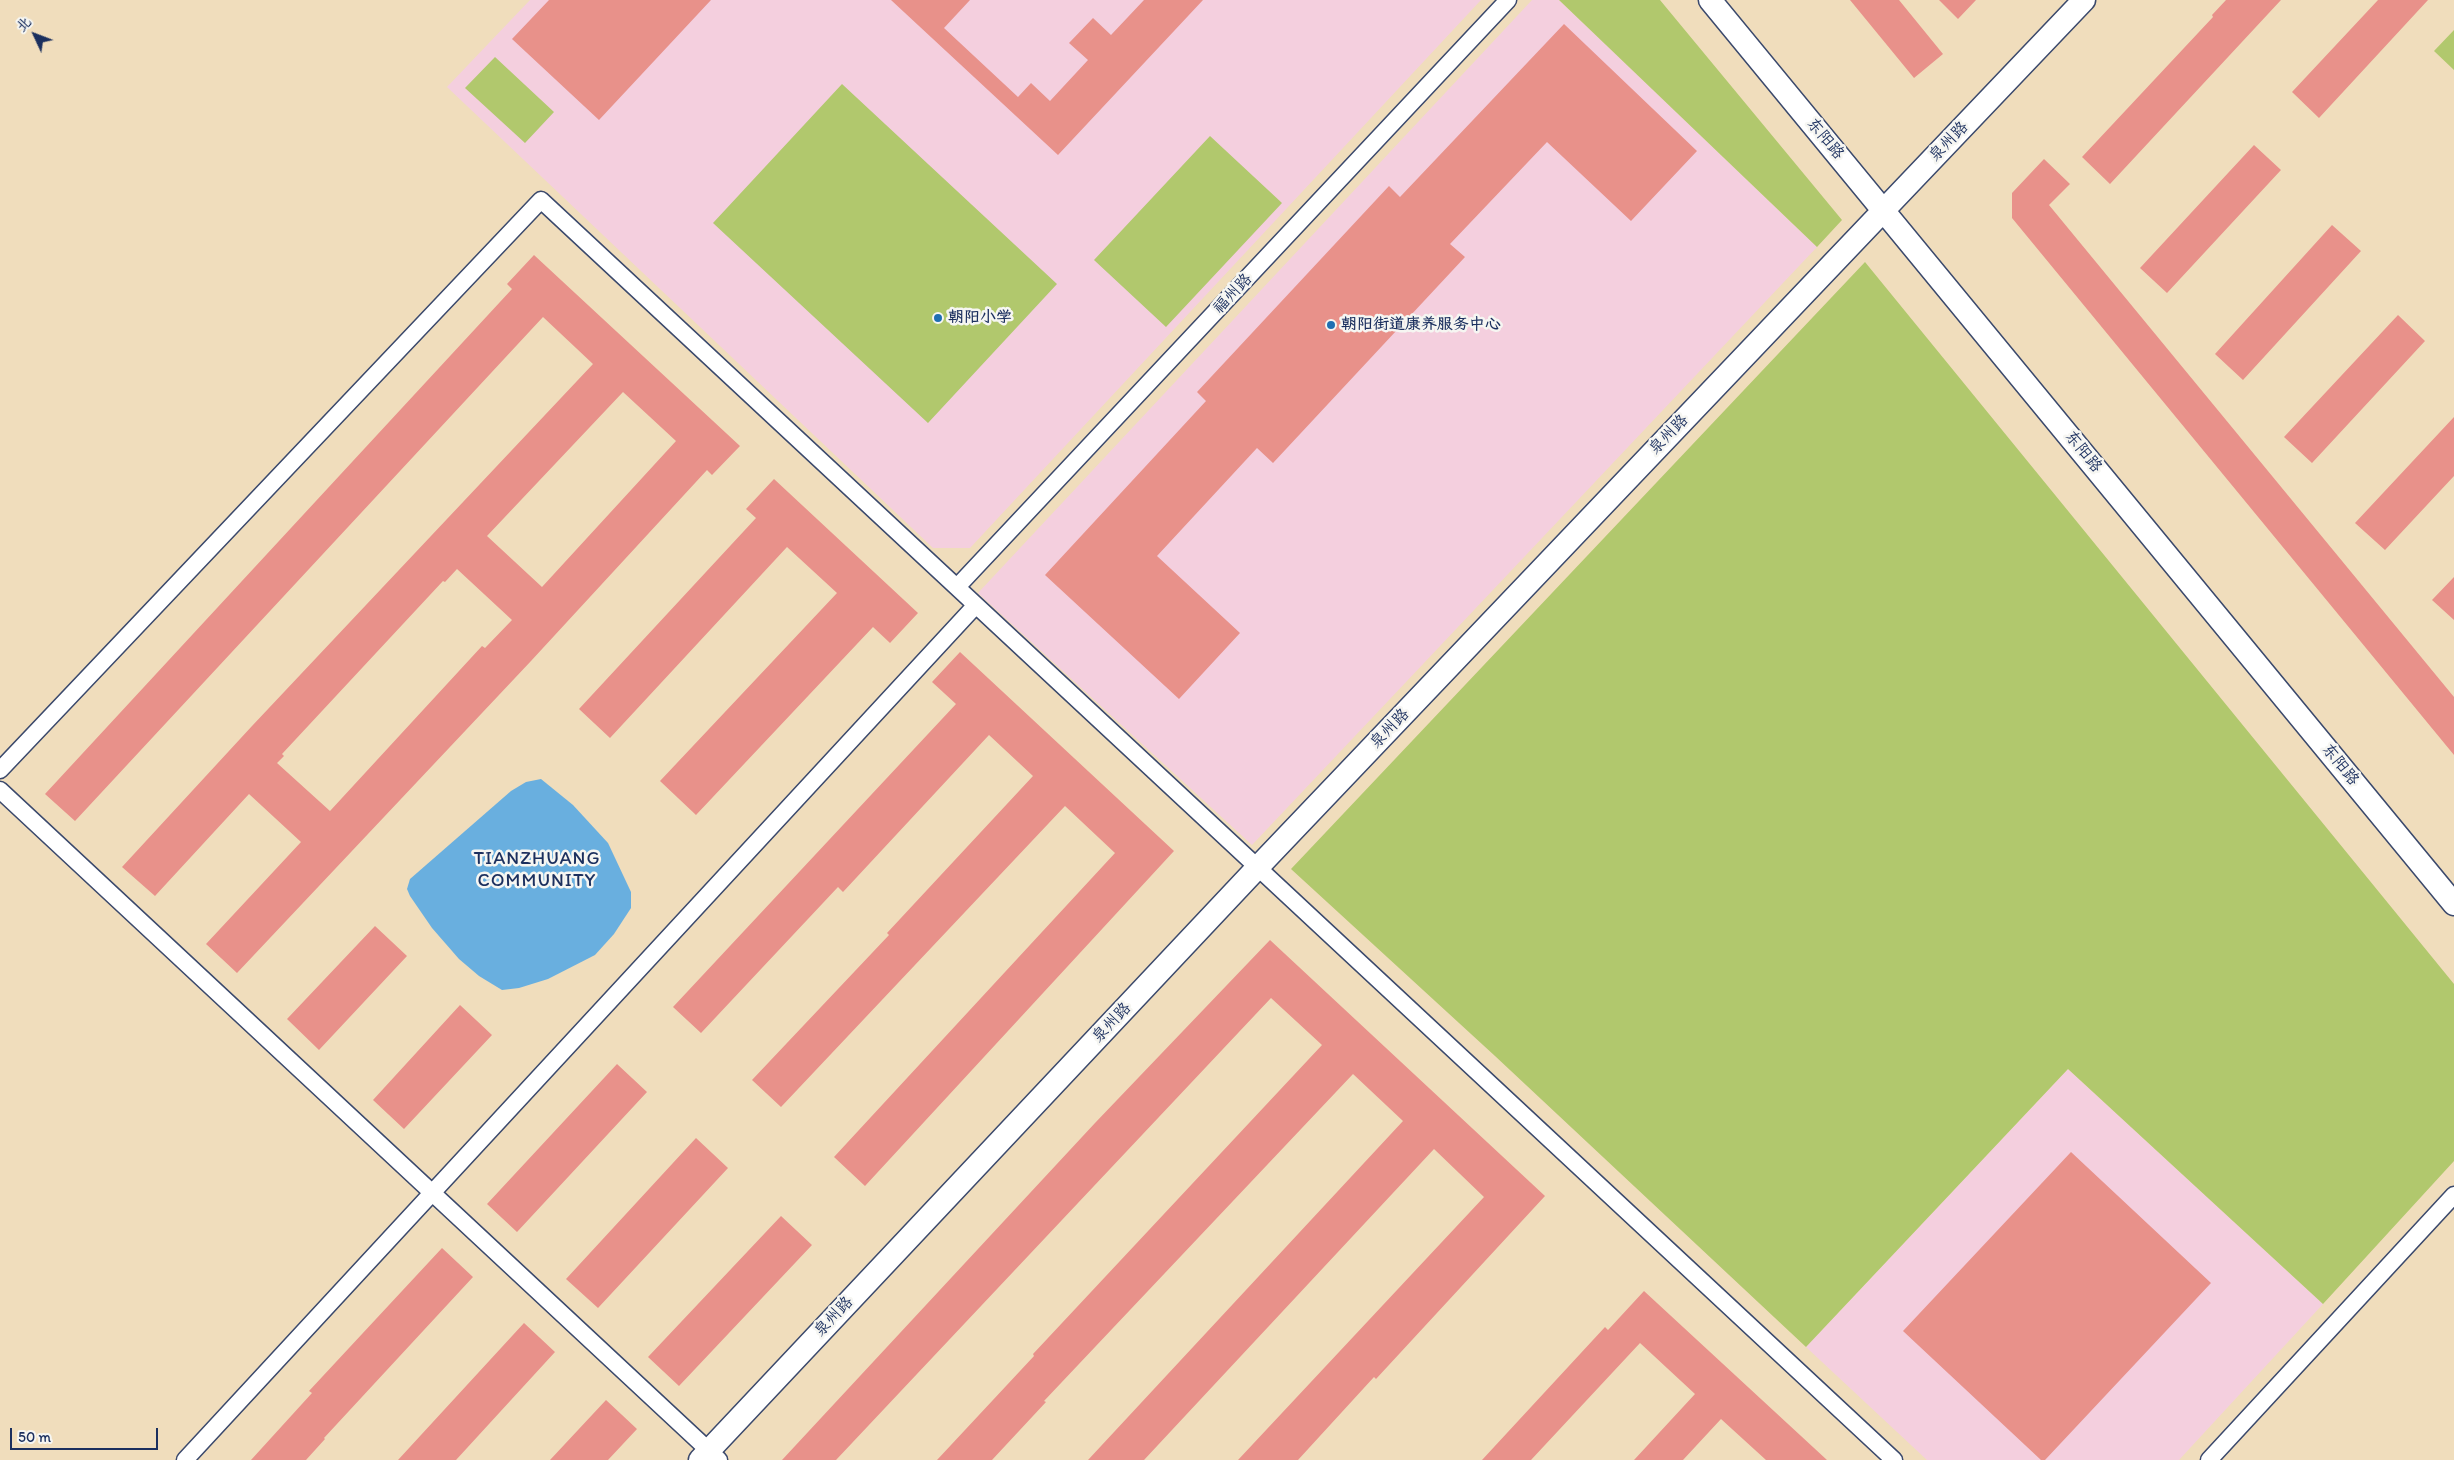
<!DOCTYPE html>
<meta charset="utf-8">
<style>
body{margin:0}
#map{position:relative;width:2454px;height:1460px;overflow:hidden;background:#f0ddbc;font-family:Itim,"LXGW WenKai TC",sans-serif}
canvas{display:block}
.north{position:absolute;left:10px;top:10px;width:50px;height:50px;-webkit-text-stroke:4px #f6f6f2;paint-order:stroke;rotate:313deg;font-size:14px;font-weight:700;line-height:20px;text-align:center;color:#1b2f5e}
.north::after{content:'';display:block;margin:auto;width:18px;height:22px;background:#1b2f5e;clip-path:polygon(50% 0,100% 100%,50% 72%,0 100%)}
.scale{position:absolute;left:10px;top:1428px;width:148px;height:22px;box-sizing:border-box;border:2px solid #1b2f5e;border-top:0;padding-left:6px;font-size:15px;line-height:18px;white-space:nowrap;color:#1b2f5e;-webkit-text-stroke:4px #f6f6f2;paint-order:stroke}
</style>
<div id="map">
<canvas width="2454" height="1460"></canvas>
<div class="north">北</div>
<div class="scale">50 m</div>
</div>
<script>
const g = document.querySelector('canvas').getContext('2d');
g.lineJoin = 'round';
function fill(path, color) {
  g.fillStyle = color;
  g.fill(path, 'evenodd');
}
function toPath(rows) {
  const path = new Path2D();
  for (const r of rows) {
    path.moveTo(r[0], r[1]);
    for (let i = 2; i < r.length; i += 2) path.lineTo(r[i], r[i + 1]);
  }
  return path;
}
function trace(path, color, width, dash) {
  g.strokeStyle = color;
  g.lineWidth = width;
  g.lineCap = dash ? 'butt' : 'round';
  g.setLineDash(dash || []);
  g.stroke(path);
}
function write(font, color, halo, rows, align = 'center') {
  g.font = font + ' Itim,"LXGW WenKai TC",sans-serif';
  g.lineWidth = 5;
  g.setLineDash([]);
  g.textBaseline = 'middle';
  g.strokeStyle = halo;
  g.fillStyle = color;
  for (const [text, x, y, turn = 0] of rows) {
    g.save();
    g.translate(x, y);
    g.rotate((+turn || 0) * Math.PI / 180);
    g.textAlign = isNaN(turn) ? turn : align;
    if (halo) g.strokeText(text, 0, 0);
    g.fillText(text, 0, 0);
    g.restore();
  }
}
fill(toPath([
 [530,0,1481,0,970,548,933,548,447,87],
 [1532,0,1559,0,1817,247,1252,845,978,593],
 [2068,1069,2323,1304,2179,1460,1927,1460,1806,1347]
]), '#f4cfde');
fill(toPath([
 [1559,0,1660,0,1842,220,1817,247],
 [2454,30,2454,70,2434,51],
 [495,57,554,112,525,143,465,88],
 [842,84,1057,284,928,423,713,223],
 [1210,136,1282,203,1166,327,1094,260],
 [1865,262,2454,984,2454,1161,2323,1304,2068,1069,1806,1347,1495,1056,1291,869]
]), '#b1c86d');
fill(toPath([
 [541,779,573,805,608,843,631,892,631,908,614,934,595,955,548,979,519,988,502,990,479,976,459,959,432,928,410,896,407,889,410,879,511,791,526,782]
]), '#69afdf');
fill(toPath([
 [549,0,711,0,599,120,512,39],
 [891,0,970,0,944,28,1018,97,1031,83,1050,101,1088,60,1069,43,1093,18,1111,35,1144,0,1203,0,1058,155],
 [1850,0,1899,0,1943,54,1914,78],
 [1939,0,1976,0,1958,19],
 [2226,0,2281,0,2110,184,2082,157,2213,17,2212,15],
 [2378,0,2428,0,2319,118,2292,92],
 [1564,24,1697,151,1631,221,1547,142,1450,244,1465,257,1273,463,1257,448,1157,556,1240,633,1179,699,1045,575,1206,401,1197,392,1389,186,1400,197],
 [2254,145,2281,170,2167,293,2140,268],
 [2044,159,2070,184,2049,205,2454,697,2454,755,2012,218,2012,193],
 [2332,225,2361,251,2243,380,2215,354],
 [534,255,740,446,712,475,707,470,531,661,237,973,206,944,301,842,249,794,155,896,122,867,252,726,593,364,543,317,75,821,45,794,512,289,507,284],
 [623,392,676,441,542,587,487,536],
 [457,569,512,620,485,648,482,646,330,811,277,763,284,756,282,754,443,581,445,582],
 [2398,315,2425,341,2312,463,2284,437],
 [2454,417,2454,476,2385,550,2355,523],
 [774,479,918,613,890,643,873,627,696,815,660,781,837,593,787,547,610,738,579,709,756,518,746,509],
 [2454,577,2454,620,2432,600],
 [960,652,1174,851,865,1186,834,1157,1115,853,1065,806,781,1107,752,1080,889,935,887,933,1033,776,989,735,843,892,838,887,701,1033,673,1007,956,704,932,682],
 [375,926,407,956,319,1050,287,1019],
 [1270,940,1545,1196,1376,1379,1374,1377,1298,1460,1238,1460,1484,1197,1434,1149,1144,1460,1088,1460,1403,1121,1353,1074,1044,1401,1046,1402,992,1460,937,1460,1034,1356,1033,1354,1322,1045,1271,998,836,1460,782,1460,1095,1123],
 [460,1005,492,1035,404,1129,373,1100],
 [617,1064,647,1092,517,1232,487,1204],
 [696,1138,728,1168,598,1308,566,1279],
 [2071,1152,2211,1283,2045,1460,2041,1460,1903,1331],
 [781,1216,812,1245,679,1386,648,1357],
 [442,1248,473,1277,324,1438,325,1439,306,1460,251,1460,312,1393,309,1391],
 [1644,1291,1827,1460,1766,1460,1721,1419,1683,1460,1634,1460,1695,1394,1640,1343,1531,1460,1482,1460,1605,1327,1608,1330],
 [524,1323,555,1352,456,1460,398,1460],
 [606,1400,637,1429,608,1460,550,1460]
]), '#e8918a');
const street = toPath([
 [957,587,1508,0],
 [0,770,541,200,1894,1460],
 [0,790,719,1460],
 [185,1460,976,605],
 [2209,1460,2454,1195]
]);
const secondary = toPath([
 [1710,0,2454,904],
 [700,1460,1258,867,2084,0]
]);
trace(street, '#3b496c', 19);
trace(secondary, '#3b496c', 25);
trace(street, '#fff', 16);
trace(secondary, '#fff', 22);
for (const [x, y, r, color] of [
 [938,318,5,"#1f6fb2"],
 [1331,325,5,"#1f6fb2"]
]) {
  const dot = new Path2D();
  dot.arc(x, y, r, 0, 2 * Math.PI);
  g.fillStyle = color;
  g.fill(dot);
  trace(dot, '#f6f6f2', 2);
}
write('16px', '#1b2f5e', '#f6f6f2', [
 ["东阳路",1825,139,50],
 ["泉州路",1949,142,-46],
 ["福州路",1233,294,-47],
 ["泉州路",1669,435,-46],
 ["东阳路",2083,452,51],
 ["泉州路",1390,729,-46],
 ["东阳路",2340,765,51],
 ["泉州路",1112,1023,-47],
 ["泉州路",834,1317,-47]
]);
write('bold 16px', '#1b2f5e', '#f6f6f2', [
 ["朝阳小学",948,318],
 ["朝阳街道康养服务中心",1341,325]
], 'left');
g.letterSpacing = '1px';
write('19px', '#1b2f5e', '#f6f6f2', [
 ["TIANZHUANG",537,859],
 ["COMMUNITY",537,881]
]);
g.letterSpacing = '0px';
</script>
